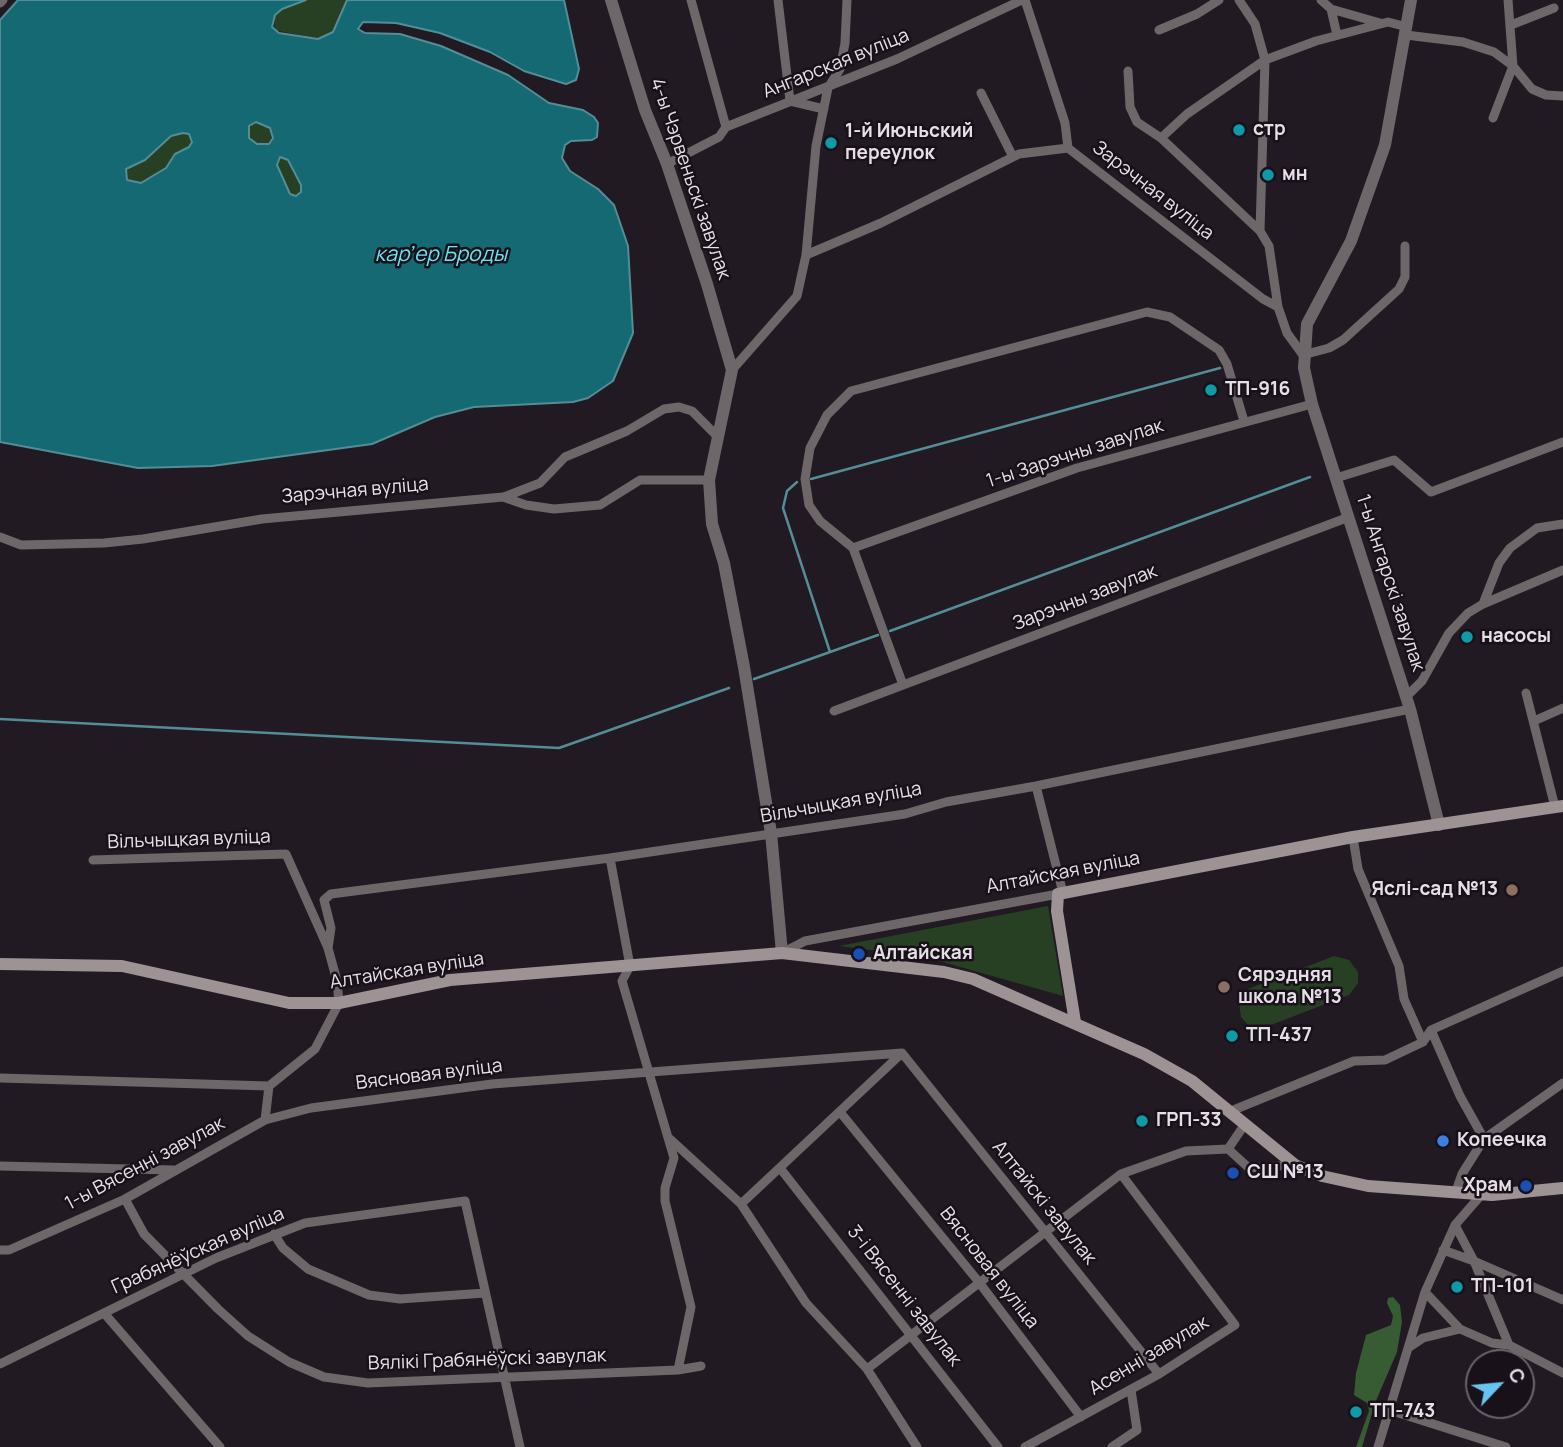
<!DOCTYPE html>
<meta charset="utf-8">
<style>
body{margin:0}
#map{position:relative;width:1563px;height:1447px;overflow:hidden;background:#211a23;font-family:Manrope,sans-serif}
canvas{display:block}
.north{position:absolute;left:1465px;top:1349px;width:70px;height:70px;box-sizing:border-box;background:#181119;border:2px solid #6a646b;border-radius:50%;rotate:64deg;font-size:19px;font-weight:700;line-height:28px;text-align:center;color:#e5e0e6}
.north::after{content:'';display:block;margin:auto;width:24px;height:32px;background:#67c4f0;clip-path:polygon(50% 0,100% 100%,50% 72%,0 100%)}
</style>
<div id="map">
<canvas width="1563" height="1447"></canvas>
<div class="north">С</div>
</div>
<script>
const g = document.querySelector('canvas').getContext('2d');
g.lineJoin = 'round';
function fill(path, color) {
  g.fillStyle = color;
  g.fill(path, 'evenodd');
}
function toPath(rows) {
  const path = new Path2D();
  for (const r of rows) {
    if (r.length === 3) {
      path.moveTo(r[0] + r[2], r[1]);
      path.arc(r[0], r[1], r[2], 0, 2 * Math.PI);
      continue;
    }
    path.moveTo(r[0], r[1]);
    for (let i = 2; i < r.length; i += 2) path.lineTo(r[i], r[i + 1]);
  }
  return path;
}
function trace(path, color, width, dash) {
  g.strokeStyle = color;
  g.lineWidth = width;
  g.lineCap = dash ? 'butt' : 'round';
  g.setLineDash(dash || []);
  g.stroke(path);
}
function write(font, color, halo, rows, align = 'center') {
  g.font = font + ' Manrope,sans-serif';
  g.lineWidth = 5;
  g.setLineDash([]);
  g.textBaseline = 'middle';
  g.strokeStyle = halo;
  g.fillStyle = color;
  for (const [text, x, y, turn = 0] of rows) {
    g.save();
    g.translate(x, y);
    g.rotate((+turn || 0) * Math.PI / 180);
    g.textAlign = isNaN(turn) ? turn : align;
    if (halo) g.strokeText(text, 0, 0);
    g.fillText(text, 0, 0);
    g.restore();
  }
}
fill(toPath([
 [306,0,347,0,333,32,318,39,274,30,275,15,282,9],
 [260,134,12],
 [183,133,188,134,193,142,189,147,178,151,166,168,141,183,127,180,126,169,145,160,171,136],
 [280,157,288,160,301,185,301,192,296,196,290,194,277,165],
 [1048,906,1063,996,925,957,839,946],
 [1334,956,1349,960,1358,972,1358,983,1349,995,1263,1028,1248,1025,1241,1017,1239,1002,1248,989]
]), '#274024');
fill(toPath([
 [1393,1297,1400,1305,1402,1322,1397,1352,1375,1403,1362,1447,1356,1447,1369,1411,1367,1403,1354,1395,1356,1373,1366,1335,1391,1325,1393,1316,1387,1303,1388,1298]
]), '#375b33');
const water = toPath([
 [18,0,306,0,282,9,275,15,272,27,279,33,318,39,333,32,347,0,564,0,579,69,576,80,566,84,524,71,490,52,440,33,396,23,363,22,358,29,365,33,400,34,441,46,508,75,549,103,583,110,594,117,598,123,597,137,592,140,571,141,565,145,562,158,570,171,598,189,614,205,628,246,633,333,613,381,588,398,573,402,474,407,435,417,372,444,212,466,138,468,0,442,0,20,18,0],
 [256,122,270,128,273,138,269,144,257,144,249,138,249,126,256,122],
 [183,133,189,134,192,142,189,147,175,154,166,168,141,183,127,180,126,169,145,160,171,136,183,133],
 [280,157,288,160,301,185,301,192,296,196,290,194,277,165,280,157]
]);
fill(water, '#146973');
trace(water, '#538d96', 2);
trace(toPath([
 [811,479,1220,368],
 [797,482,787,491,783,508,830,652],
 [890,631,1310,477],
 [754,679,878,635],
 [0,719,559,748,729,688]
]), '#538d96', 2.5);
trace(toPath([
 [691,0,726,127],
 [778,0,790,101,824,109],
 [1025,0,1065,123,1068,148],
 [1239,0,1255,24,1265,60,1316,41,1388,22,1407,27],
 [1321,0,1331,9,1380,23],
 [0,3,3,0],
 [1331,9,1337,35],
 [1511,25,1554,8],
 [1159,30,1197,14,1219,0],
 [1406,35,1463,42,1494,52,1513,66,1532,89,1546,95,1563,96],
 [1265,60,1260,231,1269,246,1278,307,1287,333,1303,355,1329,348,1343,340,1399,289,1405,277,1405,246],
 [1128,71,1130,107,1137,122,1161,138,1260,231],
 [981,93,1013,157],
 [1493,118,1513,66,1508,0],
 [1161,138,1187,114,1265,60],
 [667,164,719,137,726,127,897,59,1022,0],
 [806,255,816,146,828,88,840,69,845,43,847,0],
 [732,370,797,296,806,255,881,223,1019,154,1068,148,1263,299,1278,307],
 [1336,478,1394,460,1431,492,1563,442],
 [504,497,540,483,565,457,627,431,664,409,679,407,692,411,718,437],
 [0,537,21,545,104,543,143,539,262,519,503,497,526,505,554,509,600,505,640,480,709,480],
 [853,548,1077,468,1312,404],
 [1483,604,1499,563,1510,548,1537,528,1563,524],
 [903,685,853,548,820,521,809,505,805,479,810,448,827,415,851,391,1147,312,1170,317,1219,350,1227,364,1244,421],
 [1526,693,1555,807],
 [1406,697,1422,681,1449,633,1468,613,1483,604,1563,570],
 [834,711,1349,517],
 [1534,721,1563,708],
 [1036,786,1063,893],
 [1353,837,1358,869,1399,966,1404,999,1423,1042],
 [610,858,630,966,622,981,674,1158,665,1188,665,1201,691,1307,678,1370],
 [93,860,286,854,328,948,337,981,339,1003,315,1049,269,1086],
 [328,948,331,928,324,900,331,894,610,858,905,814,946,802,1036,786,1410,709],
 [782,953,805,941,1058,894],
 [1431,1030,1460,1096,1484,1139],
 [902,1053,1159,1374],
 [0,1078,269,1086,265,1120],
 [1231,1111,1354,1061,1385,1060,1423,1042,1431,1030,1563,971],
 [840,1112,978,1281,1081,1417],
 [1245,1124,1228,1149,1249,1168,1295,1165],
 [670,1139,741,1204,806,1303,867,1369,917,1447],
 [0,1166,173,1170],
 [780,1168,998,1447],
 [1456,1191,1462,1174,1484,1139,1563,1083],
 [125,1199,144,1234,218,1309,248,1336,289,1362,324,1377,368,1383,678,1370,701,1366],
 [741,1204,902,1053],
 [274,1234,283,1248,308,1269,369,1295,400,1299,485,1293],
 [0,1250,9,1250,125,1199,265,1120,311,1108,492,1084,902,1053],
 [1443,1250,1474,1261,1455,1225],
 [1425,1292,1460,1329,1492,1343,1509,1345],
 [1563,1300,1474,1261,1509,1345,1563,1373],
 [104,1313,220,1447],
 [1408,1348,1423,1338,1460,1329],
 [0,1364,216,1258,305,1223,465,1201,520,1447],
 [867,1369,1121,1174,1186,1151,1228,1149],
 [1389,1410,1506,1447],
 [1025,1447,1159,1374,1235,1325,1121,1174],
 [1112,1447,1137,1430,1131,1390],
 [1378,1447,1425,1292,1455,1225,1482,1194]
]), '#6e6769', 9);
trace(toPath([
 [611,0,645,110,667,164,707,284,732,370,709,480,712,524,724,563,744,667,771,833,782,953],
 [1411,0,1385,145,1351,241,1307,324,1304,368,1312,404,1410,709,1439,825]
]), '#6e6769', 12);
trace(toPath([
 [0,964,122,966,289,1003,339,1003,450,980,782,953,944,972,973,979,1144,1054,1192,1081,1295,1165,1322,1176,1368,1186,1492,1195,1563,1188],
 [1075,1022,1057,911,1058,894,1353,837,1563,806]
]), '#9d9294', 12);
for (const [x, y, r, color] of [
 [1239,130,7,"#0f9aa8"],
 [831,143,7,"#0f9aa8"],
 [1268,175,7,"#0f9aa8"],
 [1211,390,7,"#0f9aa8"],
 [1467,637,7,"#0f9aa8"],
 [1512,890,7,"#8d6e63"],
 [859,954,7,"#1a4fb4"],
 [1224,987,7,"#8d6e63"],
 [1232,1036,7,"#0f9aa8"],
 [1142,1121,7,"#0f9aa8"],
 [1443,1141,7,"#3f7fe0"],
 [1233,1173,7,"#1a4fb4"],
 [1526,1186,7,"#1a4fb4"],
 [1457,1287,7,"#0f9aa8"],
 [1356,1412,7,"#0f9aa8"]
]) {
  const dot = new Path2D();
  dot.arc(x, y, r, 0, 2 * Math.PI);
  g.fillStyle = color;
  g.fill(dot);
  trace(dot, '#181119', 2.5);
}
write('19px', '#e5e0e6', '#181119', [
 ["Ангарская вуліца",836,64,-22],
 ["4-ы Чэрвеньскі завулак",690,179,71],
 ["Зарэчная вуліца",1153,191,38],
 ["1-ы Зарэчны завулак",1075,454,-18],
 ["Зарэчная вуліца",355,491,-5],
 ["1-ы Ангарскі завулак",1390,583,72],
 ["Зарэчны завулак",1085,598,-21],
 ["Вільчыцкая вуліца",841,803,-10],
 ["Вільчыцкая вуліца",189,840,-2],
 ["Алтайская вуліца",1063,873,-11],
 ["Алтайская вуліца",407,971,-9],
 ["Вясновая вуліца",429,1075,-7],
 ["1-ы Вясенні завулак",145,1164,-28],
 ["Алтайскі завулак",1044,1203,51],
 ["Грабянёўская вуліца",198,1251,-24],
 ["Вясновая вуліца",989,1268,52],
 ["3-і Вясенні завулак",904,1296,52],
 ["Асенні завулак",1149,1356,-31],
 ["Вялікі Грабянёўскі завулак",487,1360,-2]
]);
write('bold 19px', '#e5e0e6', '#181119', [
 ["стр",1253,130],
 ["1-й Июньский",845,132],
 ["переулок",845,154],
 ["мн",1282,175],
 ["ТП-916",1225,390],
 ["насосы",1481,637],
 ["Яслі-сад №13",1498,890,"right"],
 ["Алтайская",873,954],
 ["Сярэдняя",1238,976],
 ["школа №13",1238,998],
 ["ТП-437",1246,1036],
 ["ГРП-33",1156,1121],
 ["Копеечка",1457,1141],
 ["СШ №13",1247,1173],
 ["Храм",1512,1186,"right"],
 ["ТП-101",1471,1287],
 ["ТП-743",1370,1412]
], 'left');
write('italic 21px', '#6de1f0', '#181119', [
 ["карʼер Броды",441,255]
]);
</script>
